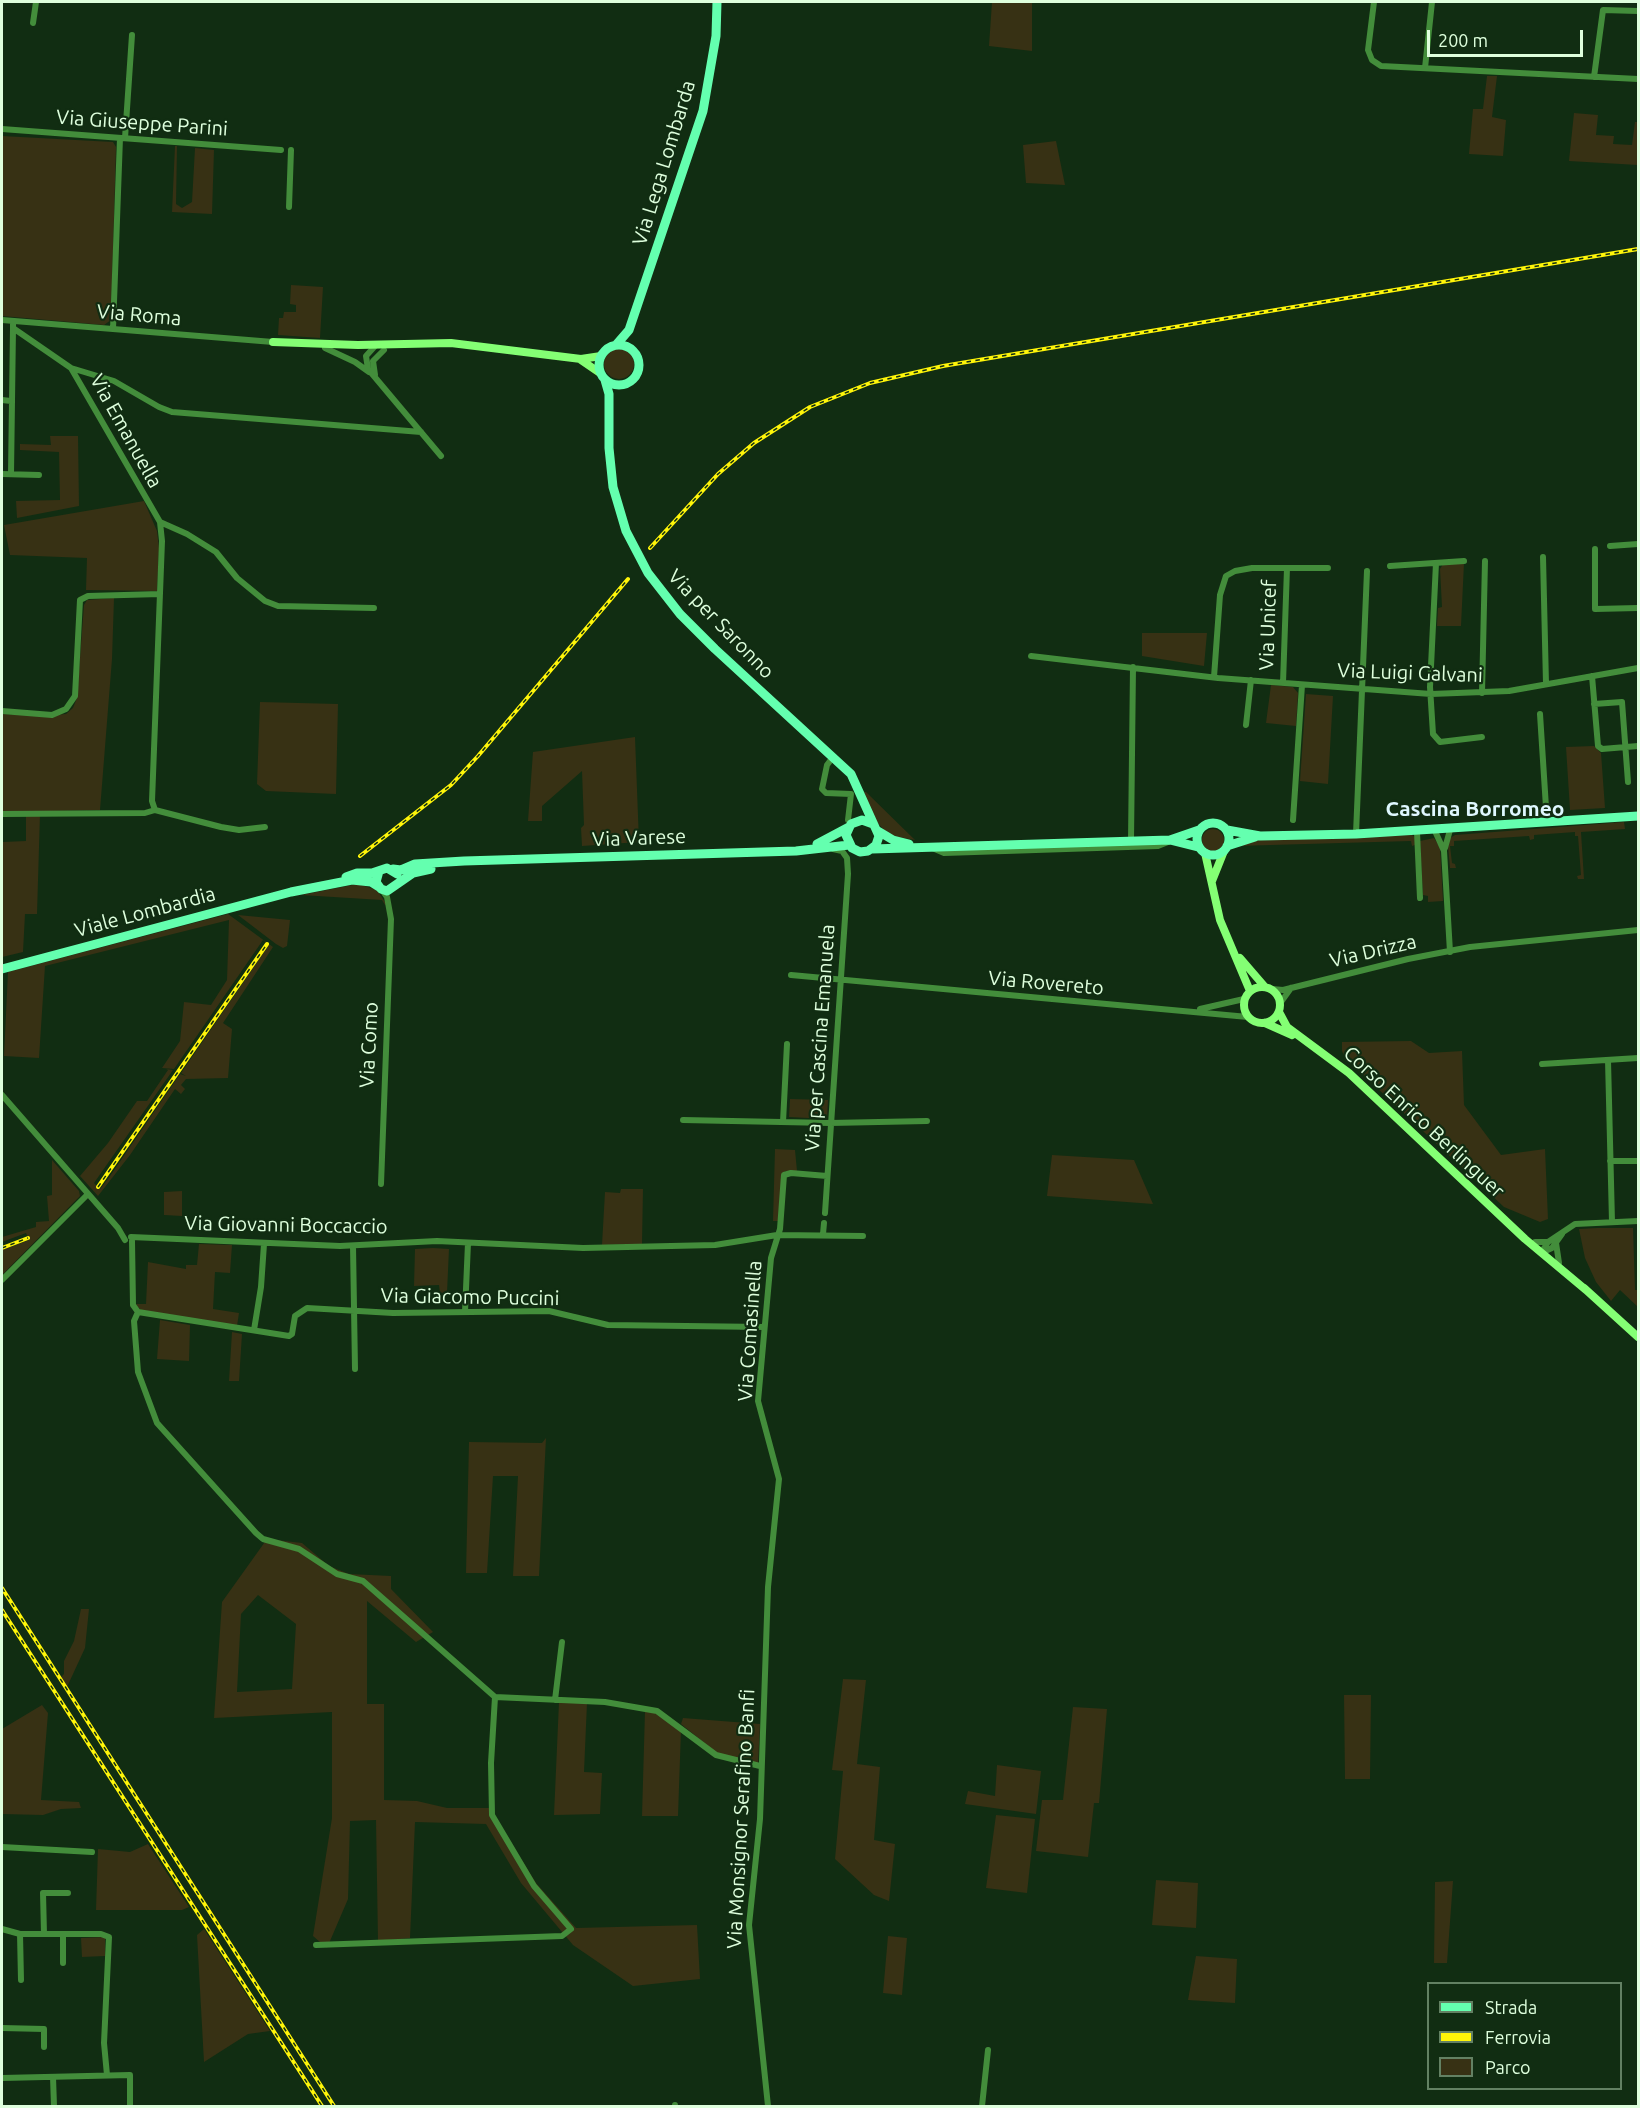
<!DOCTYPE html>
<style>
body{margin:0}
#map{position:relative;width:1640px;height:2108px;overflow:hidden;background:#112d12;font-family:Ubuntu,sans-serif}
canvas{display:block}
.frame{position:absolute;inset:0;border:3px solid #deffdd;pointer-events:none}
.legend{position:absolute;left:1427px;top:1982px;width:195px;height:108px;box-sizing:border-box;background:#112d12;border:2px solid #638163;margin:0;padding:8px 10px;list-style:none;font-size:18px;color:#deffdd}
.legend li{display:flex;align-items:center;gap:12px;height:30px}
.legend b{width:30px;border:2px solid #638163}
.scale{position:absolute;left:1427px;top:30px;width:156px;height:27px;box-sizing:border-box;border:3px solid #deffdd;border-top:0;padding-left:8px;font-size:18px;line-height:21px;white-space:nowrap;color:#deffdd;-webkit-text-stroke:4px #112d12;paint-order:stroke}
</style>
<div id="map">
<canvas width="1640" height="2108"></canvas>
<div class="frame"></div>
<ul class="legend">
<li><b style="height:8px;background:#64ffaf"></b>Strada</li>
<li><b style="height:8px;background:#fff509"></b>Ferrovia</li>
<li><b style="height:16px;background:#373114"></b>Parco</li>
</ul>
<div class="scale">200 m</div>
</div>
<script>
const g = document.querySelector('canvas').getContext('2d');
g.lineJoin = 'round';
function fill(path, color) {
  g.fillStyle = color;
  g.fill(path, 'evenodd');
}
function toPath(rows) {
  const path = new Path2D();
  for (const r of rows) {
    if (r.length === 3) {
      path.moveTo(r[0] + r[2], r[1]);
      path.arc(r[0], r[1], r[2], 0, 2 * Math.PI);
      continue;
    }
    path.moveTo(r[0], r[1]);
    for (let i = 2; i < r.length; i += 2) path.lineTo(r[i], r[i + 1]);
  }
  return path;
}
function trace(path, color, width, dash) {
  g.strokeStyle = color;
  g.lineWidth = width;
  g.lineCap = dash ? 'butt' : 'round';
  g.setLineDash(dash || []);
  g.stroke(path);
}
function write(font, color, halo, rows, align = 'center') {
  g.font = font + ' Ubuntu,sans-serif';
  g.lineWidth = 4.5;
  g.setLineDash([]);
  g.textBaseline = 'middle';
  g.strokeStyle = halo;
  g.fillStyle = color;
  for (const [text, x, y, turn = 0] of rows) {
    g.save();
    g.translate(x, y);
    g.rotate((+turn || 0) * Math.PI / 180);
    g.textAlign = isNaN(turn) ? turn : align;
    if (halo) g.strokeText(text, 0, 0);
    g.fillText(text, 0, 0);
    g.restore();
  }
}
fill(toPath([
 [992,2,1032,2,1032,51,989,46],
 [1487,76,1497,76,1492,117,1506,120,1503,156,1469,154,1473,109,1483,109],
 [1574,113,1598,115,1596,135,1614,136,1613,144,1632,145,1635,122,1638,122,1638,165,1569,161],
 [2,136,113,142,116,147,111,320,104,325,2,316],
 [1056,141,1065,185,1026,183,1023,145],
 [175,146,177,146,176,204,182,208,192,202,195,148,214,150,212,214,172,212],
 [291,285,323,287,320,338,278,335,279,318,283,318,284,312,296,312,296,305,290,304],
 [619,364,15],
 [50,436,78,436,79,506,17,518,16,501,60,500,59,452,20,450,20,444,51,445],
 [144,501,157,531,159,548,157,591,86,590,87,558,10,555,4,525],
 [1464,563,1461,626,1437,626,1438,608,1442,607,1440,569,1443,564],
 [114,598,112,659,100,810,2,812,2,714,45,716,66,714,73,708,77,698,84,605,87,600],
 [1142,633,1207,633,1204,666,1142,656],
 [1271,685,1293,687,1298,693,1296,726,1266,723],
 [1306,694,1333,696,1328,784,1300,781],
 [260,702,338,704,336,794,266,791,257,784],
 [635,737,639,842,582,846,581,828,584,825,582,771,542,806,542,821,528,821,533,752],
 [1594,746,1601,753,1605,808,1570,810,1566,747],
 [864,792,866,792,915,840,893,836,885,831,872,817],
 [26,814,40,814,37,914,25,914,23,952,2,957,3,842,26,841],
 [1624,822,1625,829,1581,832,1584,879,1578,879,1577,876,1581,875,1578,836,1575,836,1575,832,1534,835,1534,839,1530,840,1529,836,1454,841,1454,846,1450,846,1452,863,1455,864,1456,868,1450,868,1448,846,1450,838,1455,835],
 [1213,840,11],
 [1412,835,1416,838,1415,845,1412,846,1411,841,1236,846,1246,841,1267,839],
 [1434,838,1440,847,1443,901,1428,902,1428,896,1423,895,1420,841],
 [358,884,377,890,387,905,385,905,382,900,301,895],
 [228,914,273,947,223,1023,232,1029,228,1078,186,1079,181,1085,185,1089,181,1094,175,1089,130,1155,98,1196,80,1176,108,1143,137,1101,147,1101,168,1070,166,1069,173,1070,94,1183,100,1189,108,1179,180,1074,186,1076,181,1073,269,945,263,940,174,1069,162,1068,180,1041,184,1002,211,1005,227,980,229,920,45,966,39,1058,4,1056,8,972],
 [238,915,290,920,287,946,283,948,276,944],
 [1411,1041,1429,1053,1462,1051,1464,1105,1501,1155,1545,1149,1548,1219,1540,1222,1504,1207,1345,1058,1342,1051,1342,1042],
 [790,1099,828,1100,827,1119,789,1117],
 [775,1149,795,1150,797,1171,785,1171,780,1221,773,1221],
 [1052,1155,1134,1160,1153,1204,1047,1196],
 [52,1160,79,1191,80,1196,2,1275,2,1250,29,1240,26,1233,2,1242,2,1237,36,1227,36,1222,49,1221,47,1196,52,1195],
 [621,1189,643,1189,642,1244,602,1245,605,1192,620,1193],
 [182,1191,182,1216,164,1215,164,1192],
 [1597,1228,1633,1228,1635,1290,1638,1290,1638,1307,1620,1290,1611,1301,1596,1282,1585,1258,1579,1229],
 [199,1244,232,1245,230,1273,215,1272,213,1309,239,1313,237,1326,141,1310,137,1306,136,1304,146,1304,148,1262,186,1269,186,1265,197,1265],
 [433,1248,449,1249,447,1293,440,1293,439,1285,414,1286,415,1249],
 [160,1320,190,1325,189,1361,157,1359],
 [232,1332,242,1334,239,1381,229,1381],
 [546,1438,539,1576,513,1576,518,1476,493,1476,487,1573,466,1573,469,1442,542,1443],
 [267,1539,302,1543,329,1566,349,1574,391,1576,391,1589,433,1632,416,1642,367,1601,367,1704,384,1704,384,1800,417,1801,447,1808,490,1808,536,1883,576,1928,697,1925,700,1979,633,1986,573,1945,521,1883,486,1824,415,1822,410,1938,378,1941,376,1820,350,1821,348,1899,327,1948,313,1936,332,1818,332,1712,214,1718,222,1602],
 [258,1595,296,1624,292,1689,237,1692,241,1614],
 [81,1609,89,1609,85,1648,67,1687,61,1677,64,1674,64,1661,74,1641],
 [843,1679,866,1680,857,1764,880,1767,874,1840,895,1844,889,1901,874,1895,835,1859,843,1771,832,1770],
 [1344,1695,1371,1695,1370,1779,1345,1779],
 [559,1702,587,1703,584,1772,602,1773,600,1814,554,1815],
 [42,1705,48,1713,41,1800,79,1802,81,1808,61,1809,43,1815,2,1814,2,1729],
 [1073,1707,1107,1709,1099,1803,1094,1803,1088,1857,1036,1851,1042,1800,1063,1800],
 [645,1711,656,1713,681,1730,678,1816,642,1816],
 [683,1718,760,1724,758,1764,718,1754,681,1724],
 [997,1765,1041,1771,1036,1814,965,1804,968,1791,995,1796],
 [996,1815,1035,1819,1027,1893,986,1888],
 [148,1844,189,1907,182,1910,96,1910,98,1849,130,1852],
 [1156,1880,1198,1883,1196,1928,1152,1925],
 [1453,1881,1447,1963,1434,1963,1435,1882],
 [204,1929,270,2031,248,2034,204,2062,197,1935],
 [888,1936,907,1938,902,1995,883,1993],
 [105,1937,105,1956,82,1957,81,1938],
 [1196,1956,1237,1959,1235,2003,1188,2000]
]), '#373114');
trace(toPath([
 [1374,2,1368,50,1372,60,1381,66,1638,79],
 [33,23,36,2],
 [1425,68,1432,2],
 [1594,77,1603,10,1638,11],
 [2,129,281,150],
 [125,138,132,35],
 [289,207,291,150],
 [2,320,273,342],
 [13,321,13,328,71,368,114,381,159,407,172,412,421,432],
 [113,329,120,138],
 [376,345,366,356,368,369,441,456],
 [325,348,355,362,369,372],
 [71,368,160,522,162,541,152,801,155,810],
 [375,375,373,361,384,350],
 [2,400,11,401],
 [2,474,39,475],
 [11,474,13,328],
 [160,522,187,534,216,552,237,578,265,601,278,606,374,608],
 [1610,546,1638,544],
 [1595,549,1595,609,1638,608],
 [1543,557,1546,684],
 [1436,563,1430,687,1433,734,1440,742,1482,737],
 [1390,566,1464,561],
 [1031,656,1218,678,1431,694,1509,691,1638,668],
 [1592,676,1598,746,1602,749,1638,746],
 [1214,677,1220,595,1226,576,1235,571,1252,568,1328,568],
 [1283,683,1287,568],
 [1482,693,1485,561],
 [1594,704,1622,702,1628,782],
 [2,711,52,715,66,709,75,696,80,600,88,596,160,594],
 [1540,714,1547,823],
 [1246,725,1251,680],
 [833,757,827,765,822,789,826,793,851,794,848,820],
 [2,814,145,813,155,810,221,827,239,830,265,827],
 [1293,820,1302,685],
 [1435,831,1444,851,1450,952],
 [1417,832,1420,898],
 [1356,834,1367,571],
 [1131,841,1133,667],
 [930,847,944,853,1158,846,1168,842],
 [1445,848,1450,830],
 [791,975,1248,1017],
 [1272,989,1283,990,1408,959,1470,947,1638,930],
 [1281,1002,1291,988],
 [1200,1009,1244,999],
 [1608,1060,1612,1222],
 [1542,1064,1638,1058],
 [2,1095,118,1228,125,1240],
 [683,1120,830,1123,927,1121],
 [783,1122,787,1044],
 [1610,1161,1638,1161],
 [381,1184,391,919,387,897,382,890],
 [825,1213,848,874,847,858,842,851,833,849],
 [823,1234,824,1223],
 [131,1237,340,1246,437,1241,583,1248,715,1245,777,1235,863,1236],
 [132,1241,133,1305,138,1312],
 [1535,1242,1548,1242],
 [1556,1243,1559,1263],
 [353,1246,355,1369],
 [1541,1253,1548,1242,1575,1224,1638,1221],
 [1541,1253,1552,1248,1562,1234],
 [2,1280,88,1194],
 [138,1312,289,1336,292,1334,295,1316,307,1308,393,1313,549,1311,608,1325,764,1327],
 [138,1312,134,1321,138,1372,157,1423,256,1533,263,1539,299,1549,337,1574,363,1581,495,1697],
 [465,1312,468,1243],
 [254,1330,261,1287,264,1244],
 [495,1697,605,1702,657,1711,716,1755,760,1766],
 [555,1700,562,1642],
 [2,1847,92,1852],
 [2,1929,20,1934,101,1934,109,1937,104,2043,107,2075],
 [20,1934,21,1980],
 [44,1934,43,1893,68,1893],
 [63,1934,63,1963],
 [316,1945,562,1936,571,1929,534,1886,492,1815,491,1763,495,1697],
 [2,2028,44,2029,44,2047],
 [53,2077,54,2106],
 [2,2078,130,2075,130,2106],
 [675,2106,675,2105],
 [768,2106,749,1925,760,1819,768,1587,779,1479,758,1401,771,1258,780,1229,784,1175,791,1173,827,1176],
 [982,2106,988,2050]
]), '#438d3b', 6);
trace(toPath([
 [273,342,358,345,451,343,581,359,601,356],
 [581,360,600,373],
 [1205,853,1220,920,1250,991],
 [1212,881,1224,851],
 [1240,958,1265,987],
 [1262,1005,18],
 [1279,1012,1287,1027,1349,1073,1525,1239,1586,1290],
 [1265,1023,1292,1035],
 [1584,1288,1638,1337]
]), '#84ff74', 8);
trace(toPath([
 [616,345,629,330,703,111,716,36,717,2],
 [619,365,20],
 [605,380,609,394,609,448,613,487,626,531,648,573,680,614,715,649,851,774,879,836,876,845,868,851,860,852,852,848,846,835,851,824,862,820,873,824],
 [1213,839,16],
 [1227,830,1260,836,1356,834,1638,816],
 [878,831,893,840,909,844],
 [1170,840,1199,830],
 [817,844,849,827],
 [1227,846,1255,837],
 [872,849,1170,840,1198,847],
 [393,869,401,870,415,864,464,861,796,851,849,845],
 [379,871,376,882,381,889,387,891,413,873,431,869],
 [346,877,357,873,372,873,387,868,397,874],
 [2,969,291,892,352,880,371,882,379,887]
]), '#64ffaf', 9);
const rail = toPath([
 [650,548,718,474,754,443,810,407,870,383,943,366,1638,249],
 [360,856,451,785,478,756,628,579],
 [98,1187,267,944],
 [2,1248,28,1238],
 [2,1588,334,2106],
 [2,1610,322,2106]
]);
trace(rail, '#fff509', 4);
trace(rail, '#112d12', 1.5, [4.5]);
write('20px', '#deffdd', '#112d12', [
 ["Via Giuseppe Parini",142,123,4],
 ["Via Lega Lombarda",664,163,-73],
 ["Via Roma",139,315,5],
 ["Via Emanuella",126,431,61],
 ["Via per Saronno",721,624,46],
 ["Via Unicef",1268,625,-88],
 ["Via Luigi Galvani",1410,673,2],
 ["Via Varese",639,838,-2],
 ["Viale Lombardia",145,912,-15],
 ["Via Drizza",1373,951,-13],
 ["Via Rovereto",1046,983,5],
 ["Via per Cascina Emanuela",820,1038,-86],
 ["Via Como",369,1045,-87],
 ["Corso Enrico Berlinguer",1424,1122,43],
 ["Via Giovanni Boccaccio",286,1225,1],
 ["Via Giacomo Puccini",470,1297,1],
 ["Via Comasinella",750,1331,-86],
 ["Via Monsignor Serafino Banfi",741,1819,-87]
]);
write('bold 21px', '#dff8ff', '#112d12', [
 ["Cascina Borromeo",1475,809]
]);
</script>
